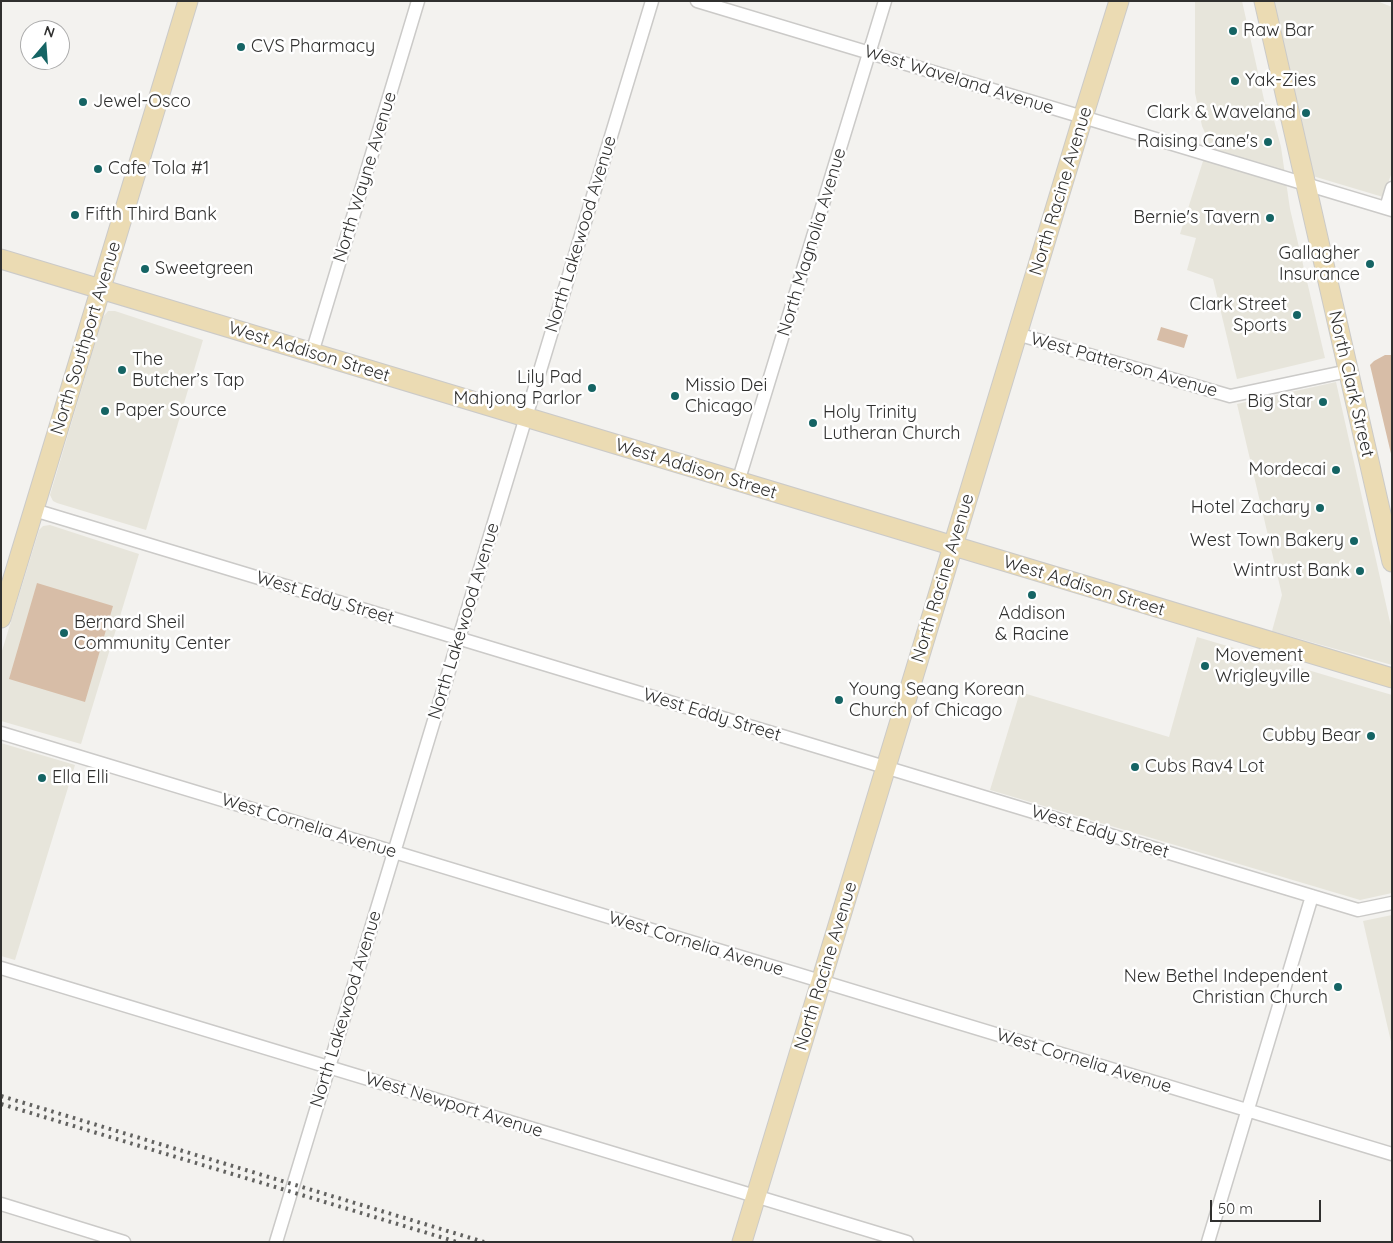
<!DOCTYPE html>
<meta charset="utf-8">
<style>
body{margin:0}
#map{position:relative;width:1393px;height:1243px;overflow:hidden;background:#f3f2ef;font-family:Quicksand,sans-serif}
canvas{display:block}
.frame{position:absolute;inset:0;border:2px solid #30302f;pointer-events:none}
.north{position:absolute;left:20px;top:20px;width:50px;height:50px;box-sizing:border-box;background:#fff;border:1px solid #acacac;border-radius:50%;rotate:18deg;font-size:14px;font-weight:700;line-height:20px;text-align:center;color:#30302f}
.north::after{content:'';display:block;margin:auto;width:18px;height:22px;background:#156464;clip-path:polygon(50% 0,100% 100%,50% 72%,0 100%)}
.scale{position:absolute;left:1210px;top:1200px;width:111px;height:22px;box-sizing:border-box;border:2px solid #30302f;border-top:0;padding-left:6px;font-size:15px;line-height:18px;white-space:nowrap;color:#30302f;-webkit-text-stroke:4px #fff;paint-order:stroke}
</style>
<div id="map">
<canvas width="1393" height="1243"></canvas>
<div class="frame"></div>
<div class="north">N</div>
<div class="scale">50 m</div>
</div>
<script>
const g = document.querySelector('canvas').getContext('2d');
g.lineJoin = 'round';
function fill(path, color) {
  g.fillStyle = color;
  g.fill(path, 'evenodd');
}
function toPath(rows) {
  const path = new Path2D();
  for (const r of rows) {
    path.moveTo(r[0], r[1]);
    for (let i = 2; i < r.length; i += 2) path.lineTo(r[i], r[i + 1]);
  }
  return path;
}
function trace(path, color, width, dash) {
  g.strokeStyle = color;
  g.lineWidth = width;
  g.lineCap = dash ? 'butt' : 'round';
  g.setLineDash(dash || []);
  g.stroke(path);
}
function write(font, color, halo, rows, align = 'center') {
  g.font = font + ' Quicksand,sans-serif';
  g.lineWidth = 5;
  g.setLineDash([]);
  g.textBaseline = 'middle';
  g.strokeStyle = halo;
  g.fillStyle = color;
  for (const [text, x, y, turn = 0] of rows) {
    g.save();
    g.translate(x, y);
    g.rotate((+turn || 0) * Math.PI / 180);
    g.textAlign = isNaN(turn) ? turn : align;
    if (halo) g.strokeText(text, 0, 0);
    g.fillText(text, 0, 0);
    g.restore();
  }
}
fill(toPath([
 [1195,1,1242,1,1265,104,1270,105,1281,147,1290,209,1325,358,1237,379,1213,279,1187,270,1196,238,1180,234,1209,142,1202,126,1195,93],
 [1267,1,1377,1,1392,7,1392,172,1383,197,1306,174],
 [108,311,115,311,203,340,146,530,57,503,53,501,50,495,103,317],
 [1336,382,1392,631,1392,665,1272,631,1282,595,1237,404],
 [50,525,139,554,81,744,1,721,1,654,39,530,43,526],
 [1197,637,1392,695,1392,893,1360,900,990,790,1020,692,1169,737],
 [1,743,75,765,15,960,1,956],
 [1392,915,1392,1046,1363,921]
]), '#e7e5db');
fill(toPath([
 [1161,327,1188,335,1184,348,1157,340],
 [1385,355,1392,355,1392,458,1370,365,1374,361],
 [37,583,113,606,85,702,9,679]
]), '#d7bda7');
const street = toPath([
 [697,1,1392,210],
 [1386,208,1392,188],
 [1017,334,1230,396,1348,371],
 [312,353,418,1],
 [738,482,885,1],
 [34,510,1358,910,1392,903],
 [1,733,1392,1154],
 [1,968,907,1242],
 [1,1204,124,1242],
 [276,1242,652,1],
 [1208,1242,1312,896]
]);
const secondary = toPath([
 [1264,1,1392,562],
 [1,259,1392,678],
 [1,618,188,1],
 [742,1242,1083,117,1119,1]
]);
trace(street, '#cbcac8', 15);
trace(secondary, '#cbcac8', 21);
trace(street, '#fff', 12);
trace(secondary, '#ebdbb3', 19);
trace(toPath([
 [1,1096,484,1242],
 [1,1104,457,1242]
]), '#626260', 4, [2.5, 5]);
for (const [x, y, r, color] of [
 [1233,31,5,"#156464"],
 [241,47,5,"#156464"],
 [1235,81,5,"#156464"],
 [83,102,5,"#156464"],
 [1306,113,5,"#156464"],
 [1268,142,5,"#156464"],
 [98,169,5,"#156464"],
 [75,215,5,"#156464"],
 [1270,218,5,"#156464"],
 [1370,264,5,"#156464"],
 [145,269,5,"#156464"],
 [1297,315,5,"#156464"],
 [122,370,5,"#156464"],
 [592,388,5,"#156464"],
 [675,396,5,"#156464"],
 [1323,402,5,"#156464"],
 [105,411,5,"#156464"],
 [813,423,5,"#156464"],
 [1336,470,5,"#156464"],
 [1320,508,5,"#156464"],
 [1354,541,5,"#156464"],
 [1360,571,5,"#156464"],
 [1032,595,5,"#156464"],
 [64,633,5,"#156464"],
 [1205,666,5,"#156464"],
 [839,700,5,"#156464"],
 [1371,736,5,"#156464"],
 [1135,767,5,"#156464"],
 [42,778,5,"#156464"],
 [1338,987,5,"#156464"]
]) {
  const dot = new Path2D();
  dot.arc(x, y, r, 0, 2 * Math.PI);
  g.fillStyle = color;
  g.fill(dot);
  trace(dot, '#fff', 2);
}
write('18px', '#30302f', '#fff', [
 ["Raw Bar",1243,31],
 ["CVS Pharmacy",251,47],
 ["Yak-Zies",1245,81],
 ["Jewel-Osco",93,102],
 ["Clark & Waveland",1296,113,"right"],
 ["Raising Cane's",1258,142,"right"],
 ["Cafe Tola #1",108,169],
 ["Fifth Third Bank",85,215],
 ["Bernie's Tavern",1260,218,"right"],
 ["Gallagher",1360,254,"right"],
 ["Insurance",1360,275,"right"],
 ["Sweetgreen",155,269],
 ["Clark Street",1287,305,"right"],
 ["Sports",1287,326,"right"],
 ["The",132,360],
 ["Butcher’s Tap",132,381],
 ["Lily Pad",582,378,"right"],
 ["Mahjong Parlor",582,399,"right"],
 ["Missio Dei",685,386],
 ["Chicago",685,407],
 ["Big Star",1313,402,"right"],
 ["Paper Source",115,411],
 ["Holy Trinity",823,413],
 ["Lutheran Church",823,434],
 ["Mordecai",1326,470,"right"],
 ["Hotel Zachary",1310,508,"right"],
 ["West Town Bakery",1344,541,"right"],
 ["Wintrust Bank",1350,571,"right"],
 ["Addison",1032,614,"center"],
 ["& Racine",1032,635,"center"],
 ["Bernard Sheil",74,623],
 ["Community Center",74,644],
 ["Movement",1215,656],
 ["Wrigleyville",1215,677],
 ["Young Seang Korean",849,690],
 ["Church of Chicago",849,711],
 ["Cubby Bear",1361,736,"right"],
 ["Cubs Rav4 Lot",1145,767],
 ["Ella Elli",52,778],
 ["New Bethel Independent",1328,977,"right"],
 ["Christian Church",1328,998,"right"]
], 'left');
write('18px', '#30302f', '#fff', [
 ["West Waveland Avenue",959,80,17],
 ["North Wayne Avenue",365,177,-73],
 ["North Racine Avenue",1061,191,-73],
 ["North Lakewood Avenue",581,234,-73],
 ["North Magnolia Avenue",812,242,-73],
 ["North Southport Avenue",86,338,-73],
 ["West Addison Street",309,352,17],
 ["West Patterson Avenue",1124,365,16],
 ["North Clark Street",1351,384,77],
 ["West Addison Street",696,469,17],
 ["North Racine Avenue",943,578,-73],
 ["West Addison Street",1084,586,17],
 ["West Eddy Street",325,598,17],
 ["North Lakewood Avenue",464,621,-73],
 ["West Eddy Street",712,715,17],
 ["West Cornelia Avenue",309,826,17],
 ["West Eddy Street",1100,832,17],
 ["West Cornelia Avenue",696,944,17],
 ["North Racine Avenue",826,966,-73],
 ["North Lakewood Avenue",346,1009,-73],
 ["West Cornelia Avenue",1084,1061,17],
 ["West Newport Avenue",454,1105,17]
]);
</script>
